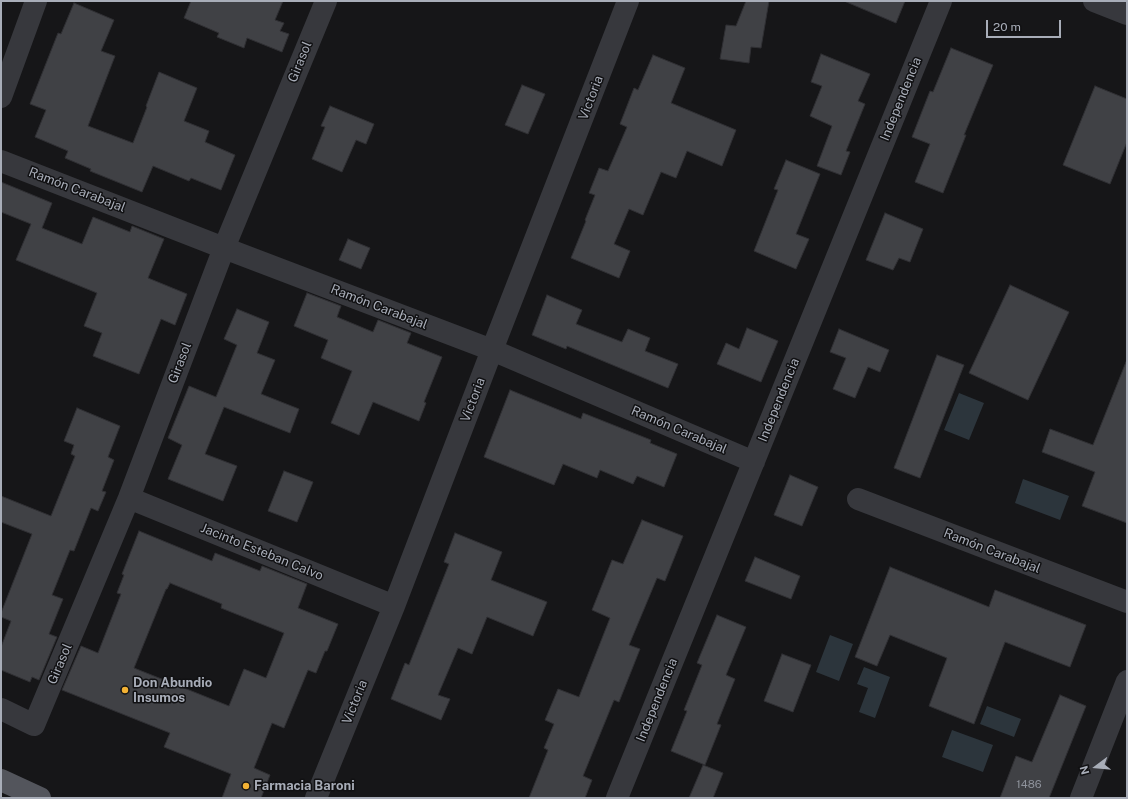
<!DOCTYPE html>
<meta charset="utf-8">
<style>
body{margin:0}
#map{position:relative;width:1128px;height:799px;overflow:hidden;background:#161618;font-family:"Public Sans",sans-serif}
canvas{display:block}
.frame{position:absolute;inset:0;border:2px solid #a8adb8;pointer-events:none}
.north{position:absolute;left:1076px;top:747px;width:40px;height:40px;-webkit-text-stroke:3px #111113;paint-order:stroke;rotate:254deg;font-size:11px;font-weight:700;line-height:16px;text-align:center;color:#a8adb8}
.north::after{content:'';display:block;margin:auto;width:14px;height:18px;background:#a8adb8;clip-path:polygon(50% 0,100% 100%,50% 72%,0 100%)}
.scale{position:absolute;left:986px;top:20px;width:75px;height:18px;box-sizing:border-box;border:2px solid #a8adb8;border-top:0;padding-left:5px;font-size:12px;line-height:14px;white-space:nowrap;color:#a8adb8;-webkit-text-stroke:3px #111113;paint-order:stroke}
</style>
<div id="map">
<canvas width="1128" height="799"></canvas>
<div class="frame"></div>
<div class="north">N</div>
<div class="scale">20 m</div>
</div>
<script>
const g = document.querySelector('canvas').getContext('2d');
g.lineJoin = 'round';
function fill(path, color) {
  g.fillStyle = color;
  g.fill(path, 'evenodd');
}
function toPath(rows) {
  const path = new Path2D();
  for (const r of rows) {
    path.moveTo(r[0], r[1]);
    for (let i = 2; i < r.length; i += 2) path.lineTo(r[i], r[i + 1]);
  }
  return path;
}
function trace(path, color, width, dash) {
  g.strokeStyle = color;
  g.lineWidth = width;
  g.lineCap = dash ? 'butt' : 'round';
  g.setLineDash(dash || []);
  g.stroke(path);
}
function write(font, color, halo, rows, align = 'center') {
  g.font = font + ' "Public Sans",sans-serif';
  g.lineWidth = 3;
  g.setLineDash([]);
  g.textBaseline = 'middle';
  g.strokeStyle = halo;
  g.fillStyle = color;
  for (const [text, x, y, turn = 0] of rows) {
    g.save();
    g.translate(x, y);
    g.rotate((+turn || 0) * Math.PI / 180);
    g.textAlign = isNaN(turn) ? turn : align;
    if (halo) g.strokeText(text, 0, 0);
    g.fillText(text, 0, 0);
    g.restore();
  }
}
fill(toPath([
 [959,393,984,403,969,440,944,430],
 [1023,479,1069,496,1060,520,1015,503],
 [830,635,853,644,839,681,816,672],
 [864,667,890,677,875,718,859,712,868,688,857,684],
 [987,706,1021,719,1014,737,980,724],
 [952,730,993,745,983,772,942,757]
]), '#2c353c');
const building = toPath([
 [191,1,283,1,275,20,284,23,280,31,289,34,282,52,247,38,244,48,217,37,219,33,184,18,191,1],
 [746,1,769,1,761,48,751,47,749,63,720,59,726,25,736,26,746,1],
 [844,1,905,1,896,23,844,1],
 [74,3,114,20,101,51,115,56,88,126,133,143,147,107,146,106,159,72,197,88,184,121,209,131,205,142,235,155,221,190,191,178,189,181,153,166,142,192,90,171,91,169,65,158,68,151,35,137,46,110,30,104,58,33,61,34,74,3],
 [951,48,993,65,964,135,966,135,943,193,915,182,930,144,912,137,930,91,933,92,951,48],
 [821,54,870,74,858,101,865,104,846,151,850,152,841,175,817,166,832,126,810,116,822,86,811,82,821,54],
 [653,55,685,68,671,103,736,130,722,166,687,151,676,178,661,172,643,215,629,209,614,244,630,251,619,278,571,258,586,221,585,220,595,195,589,193,599,168,608,171,627,127,620,124,634,88,638,90,653,55],
 [522,85,545,94,528,134,505,125,522,85],
 [1095,86,1127,99,1127,142,1110,184,1063,165,1095,86],
 [330,106,374,124,366,144,356,140,342,172,312,159,325,127,321,126,330,106],
 [786,160,820,174,796,234,809,239,796,269,754,251,778,190,774,189,786,160],
 [1,182,52,203,42,228,82,244,93,217,130,232,132,226,164,239,148,278,187,294,175,325,161,319,139,374,93,356,102,333,84,326,97,293,16,260,31,224,1,212,1,182],
 [885,213,923,229,910,262,899,258,893,270,866,260,885,213],
 [348,239,370,248,361,269,339,260,348,239],
 [1010,285,1069,312,1028,400,969,373,1010,285],
 [307,293,341,306,337,317,373,332,378,320,411,333,407,343,442,357,424,402,426,403,419,421,373,402,359,435,331,423,352,371,321,358,328,340,294,326,307,293],
 [547,295,582,310,576,324,622,342,628,329,650,338,645,351,678,364,668,388,567,346,566,349,532,335,547,295],
 [237,309,269,322,257,353,275,360,261,394,299,409,290,433,224,407,205,454,237,466,223,501,168,479,182,445,168,438,189,386,216,397,237,345,224,339,237,309],
 [747,328,778,341,761,382,717,364,726,343,739,349,747,328],
 [839,329,889,350,880,372,868,367,855,398,833,389,846,358,830,352,839,329],
 [937,355,964,365,920,478,894,468,937,355],
 [1126,362,1127,362,1127,523,1082,506,1095,472,1042,452,1050,429,1093,445,1126,362],
 [510,390,581,419,583,413,651,440,650,443,677,454,664,487,637,476,633,484,600,470,597,478,563,464,554,485,484,457,510,390],
 [77,408,120,426,108,457,114,460,102,491,106,492,98,511,91,508,74,551,70,550,52,595,63,599,49,634,57,637,39,680,32,677,30,682,1,670,1,647,11,621,1,617,1,613,32,534,1,522,1,496,51,516,75,456,71,454,74,445,64,441,77,408],
 [284,471,313,482,297,522,268,511,284,471],
 [790,475,818,487,802,526,774,515,790,475],
 [642,520,683,536,665,581,657,578,629,645,640,649,619,702,614,700,583,776,592,780,585,798,529,798,548,750,544,748,554,724,545,720,558,689,579,697,610,618,592,610,612,560,623,564,642,520],
 [139,531,212,561,215,553,260,571,262,566,307,584,298,608,338,624,327,651,325,651,316,673,308,670,284,728,272,723,254,768,270,775,261,798,222,798,231,774,164,747,170,733,62,690,81,646,98,653,121,594,117,593,124,575,122,574,139,531],
 [170,583,222,604,221,608,284,633,266,678,244,669,229,706,134,668,166,589,167,589,170,583],
 [455,533,502,552,491,580,547,602,533,636,487,617,472,654,458,648,438,695,450,699,441,720,391,699,405,663,409,665,449,564,444,562,455,533],
 [755,557,800,576,791,599,745,581,755,557],
 [890,567,989,607,995,590,1086,625,1070,667,1005,642,974,724,929,706,947,658,890,635,877,666,855,657,890,567],
 [717,615,746,627,726,675,735,679,717,724,721,725,705,765,671,751,687,711,684,710,702,665,697,663,717,615],
 [782,654,811,665,793,712,764,701,782,654],
 [1060,695,1086,706,1049,798,1000,798,1016,756,1032,762,1060,695],
 [703,765,723,773,713,798,689,798,703,765]
]);
fill(building, '#404145');
trace(building, '#303034', 1);
trace(toPath([
 [1094,1,1127,14],
 [1,97,36,1],
 [1,161,224,248,492,350,754,462],
 [129,498,394,606],
 [858,499,1127,602],
 [1,709,34,725,129,498,224,248,326,1],
 [316,798,394,606,492,350,628,1],
 [617,798,941,1],
 [1081,798,1127,681]
]), '#37383d', 22);
trace(toPath([
 [1,780,40,798]
]), '#53555c', 22);
for (const [x, y, r, color] of [
 [125,690,4,"#f2b134"],
 [246,786,4,"#f2b134"]
]) {
  const dot = new Path2D();
  dot.arc(x, y, r, 0, 2 * Math.PI);
  g.fillStyle = color;
  g.fill(dot);
  trace(dot, '#111113', 1.5);
}
write('11px', '#8e929b', null, [
 ["1486",1029,785]
]);
write('13px', '#a8adb8', '#111113', [
 ["Girasol",300,62,-68],
 ["Victoria",591,98,-69],
 ["Independencia",901,99,-68],
 ["Ramón Carabajal",77,190,21],
 ["Ramón Carabajal",379,307,21],
 ["Girasol",180,363,-69],
 ["Victoria",473,400,-69],
 ["Independencia",779,400,-68],
 ["Ramón Carabajal",679,430,23],
 ["Ramón Carabajal",992,551,21],
 ["Jacinto Esteban Calvo",262,552,22],
 ["Girasol",60,664,-67],
 ["Independencia",657,700,-68],
 ["Victoria",355,702,-68]
]);
write('bold 13px', '#a8adb8', '#111113', [
 ["Don Abundio",133,683],
 ["Insumos",133,698],
 ["Farmacia Baroni",254,786]
], 'left');
</script>
